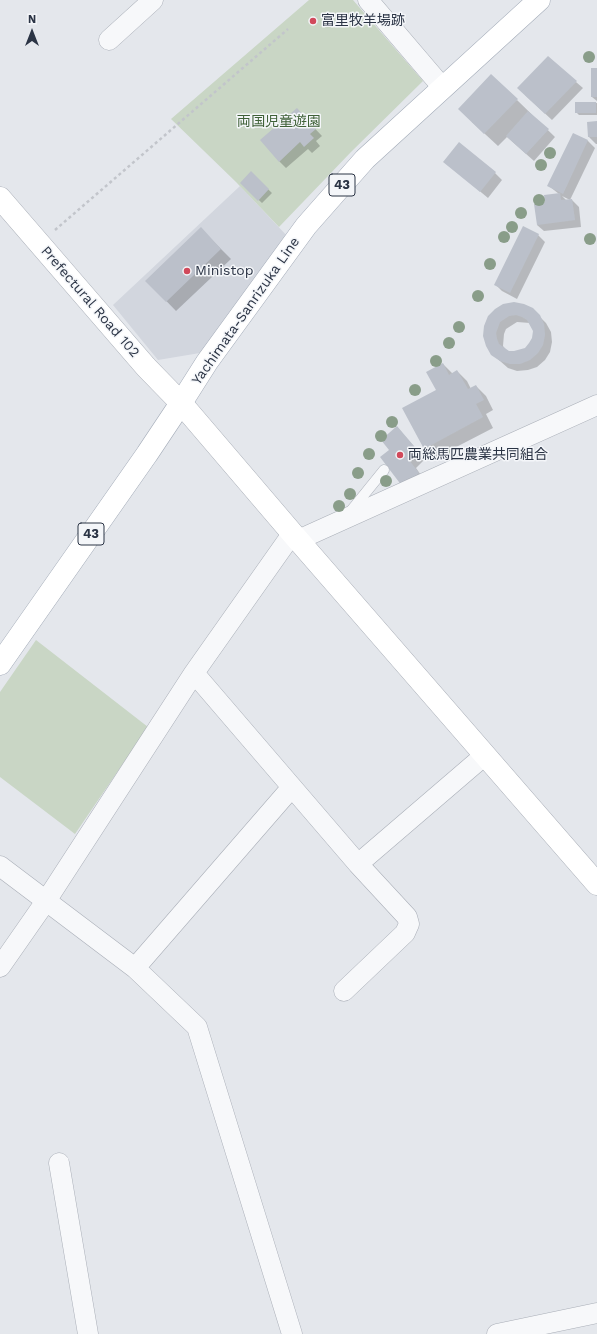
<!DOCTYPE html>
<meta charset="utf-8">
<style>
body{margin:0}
#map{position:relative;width:597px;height:1334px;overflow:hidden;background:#e4e7ec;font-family:"Work Sans",sans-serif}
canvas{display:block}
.north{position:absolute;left:12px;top:12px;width:40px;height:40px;-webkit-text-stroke:3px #f4f6f9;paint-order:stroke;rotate:0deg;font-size:11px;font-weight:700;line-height:16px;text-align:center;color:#2b3445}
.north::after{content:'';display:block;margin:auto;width:14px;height:18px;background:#2b3445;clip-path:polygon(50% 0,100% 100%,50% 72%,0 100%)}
</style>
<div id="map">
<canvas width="597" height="1334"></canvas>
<div class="north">N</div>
</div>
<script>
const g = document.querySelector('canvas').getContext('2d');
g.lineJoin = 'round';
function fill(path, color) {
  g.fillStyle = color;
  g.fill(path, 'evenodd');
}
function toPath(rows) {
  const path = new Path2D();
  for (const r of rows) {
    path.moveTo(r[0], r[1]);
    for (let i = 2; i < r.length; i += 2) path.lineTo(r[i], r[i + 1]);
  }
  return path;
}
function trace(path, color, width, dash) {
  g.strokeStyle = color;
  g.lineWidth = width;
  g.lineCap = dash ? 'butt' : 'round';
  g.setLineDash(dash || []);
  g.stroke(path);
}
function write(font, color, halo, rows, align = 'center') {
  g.font = font + ' "Work Sans","Noto Sans JP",sans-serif';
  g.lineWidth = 3;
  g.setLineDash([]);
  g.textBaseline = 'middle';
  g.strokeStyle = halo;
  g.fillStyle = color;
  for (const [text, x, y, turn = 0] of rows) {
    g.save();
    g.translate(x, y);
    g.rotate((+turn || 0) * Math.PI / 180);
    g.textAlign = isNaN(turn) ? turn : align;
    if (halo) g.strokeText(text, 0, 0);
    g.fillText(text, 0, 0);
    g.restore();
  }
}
fill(toPath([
 [240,186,289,238,200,353,158,360,113,305]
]), '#d2d6de');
fill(toPath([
 [309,0,353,0,423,81,351,152,279,227,236,182,171,119],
 [36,640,148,727,75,834,0,777,0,692]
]), '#c9d6c5');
fill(toPath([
 [597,69,597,101,592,97],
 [576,82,583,88,552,120,525,95],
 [517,100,555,137,534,161,507,137,498,146,472,122],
 [576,103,597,103,597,115,579,115,576,112],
 [303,116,322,136,316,141,320,146,312,153,308,149,286,168,279,161],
 [597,122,597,144,596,144,589,137],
 [573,134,588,141,595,148,570,200,562,196,566,200,572,200,579,207,581,227,544,231,537,225,546,203,559,194,549,186],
 [452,168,495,173,502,180,488,198],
 [251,173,272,193,262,203,241,183],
 [538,235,545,242,517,299,502,291,495,284],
 [211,239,231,259,176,311,147,281],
 [532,309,546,323,551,332,552,342,550,352,545,360,537,367,528,370,517,371,508,368,492,354,488,317],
 [517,322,530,323,534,331,533,338,526,349,520,352,508,352,503,346,504,334,506,329],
 [443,364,453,374,457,371,467,381,471,389,476,386,486,396,493,410,486,414,493,428,435,458,425,448],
 [397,427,425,459,416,468,425,481,409,492,391,451]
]), '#0003');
fill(toPath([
 [548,56,577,81,545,114,517,88],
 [591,68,597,68,597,97,591,97],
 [491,74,518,99,484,134,458,109],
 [575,102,596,102,596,113,575,113],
 [297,108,316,129,310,134,314,138,304,147,300,142,279,162,260,140],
 [528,111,549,129,526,154,506,136],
 [597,121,597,137,588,137,587,122],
 [573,133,588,140,563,194,547,186],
 [459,142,496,172,480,192,443,162],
 [251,171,269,189,258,201,240,183],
 [560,193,561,200,572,199,575,220,537,225,534,204,545,202,544,195],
 [523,226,539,234,510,293,494,285],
 [201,227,221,249,166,302,145,281],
 [514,302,524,304,533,308,540,315,544,324,545,335,543,345,538,353,530,360,520,364,510,364,500,361,491,355,486,346,483,336,484,326,488,316,495,309,503,304],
 [516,315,522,317,527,320,533,331,532,338,529,343,525,348,514,351,509,351,499,344,497,339,496,333,500,322,509,316],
 [443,363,449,375,457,370,468,389,476,385,484,400,476,404,483,417,424,449,402,408,436,390,426,372],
 [397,426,419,452,409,460,419,473,402,486,380,457,389,450,381,440]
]), '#bbc0ca');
const lane = toPath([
 [350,512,384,470]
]);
const street = toPath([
 [368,0,443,88],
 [109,40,153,0],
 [292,534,194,673,358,864,407,917,409,924,405,933,344,991],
 [298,540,597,405],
 [358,864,485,755],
 [0,866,135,968,197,1027,292,1334],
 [0,967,46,901,194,673],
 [135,968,292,787],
 [59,1163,88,1334],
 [497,1334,597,1313]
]);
const secondary = toPath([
 [0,198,146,367,181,403,298,540,597,884]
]);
const primary = toPath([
 [0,664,147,454,181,403,207,362,306,226,365,159,539,0]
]);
trace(lane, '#a9aeb7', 11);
trace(street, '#a9aeb7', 21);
trace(secondary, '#a9aeb7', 23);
trace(primary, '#a3abb8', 23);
trace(toPath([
 [55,230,288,29]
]), '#c2c5cb', 2.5, [3, 3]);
trace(lane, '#f7f8fa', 10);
trace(street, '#f7f8fa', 20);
trace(secondary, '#fff', 22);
trace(primary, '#fff', 22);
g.fillStyle = '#899d89';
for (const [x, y] of [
 [589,57],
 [550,153],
 [541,165],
 [539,200],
 [521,213],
 [512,227],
 [504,237],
 [590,239],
 [490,264],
 [478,296],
 [459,327],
 [449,343],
 [436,361],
 [415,390],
 [392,422],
 [381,436],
 [447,453],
 [369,454],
 [358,473],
 [386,481],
 [350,494],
 [339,506]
]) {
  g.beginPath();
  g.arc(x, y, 6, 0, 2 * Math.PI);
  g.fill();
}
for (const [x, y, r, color] of [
 [313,21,4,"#d1495b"],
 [187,271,4,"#d1495b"],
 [400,455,4,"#d1495b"]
]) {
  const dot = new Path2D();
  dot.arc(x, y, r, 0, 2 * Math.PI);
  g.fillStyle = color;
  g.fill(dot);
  trace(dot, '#f4f6f9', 1.5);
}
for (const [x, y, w] of [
 [342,185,26],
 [91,534,26]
]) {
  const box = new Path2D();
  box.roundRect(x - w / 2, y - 11, w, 22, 3);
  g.fillStyle = '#f4f6f9';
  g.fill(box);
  trace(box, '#2b3445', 1);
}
write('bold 13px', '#2b3445', null, [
 ["43",342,185],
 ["43",91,534]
]);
write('14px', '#2b3445', '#f4f6f9', [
 ["富里牧羊場跡",321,21],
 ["Ministop",195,271],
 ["両総馬匹農業共同組合",408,455]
], 'left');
write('14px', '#3f6138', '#f4f6f9', [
 ["両国児童遊園",279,122]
]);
write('14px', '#2b3445', '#f4f6f9', [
 ["Prefectural Road 102",90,302,49],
 ["Yachimata-Sanrizuka Line",246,311,-55]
]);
</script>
